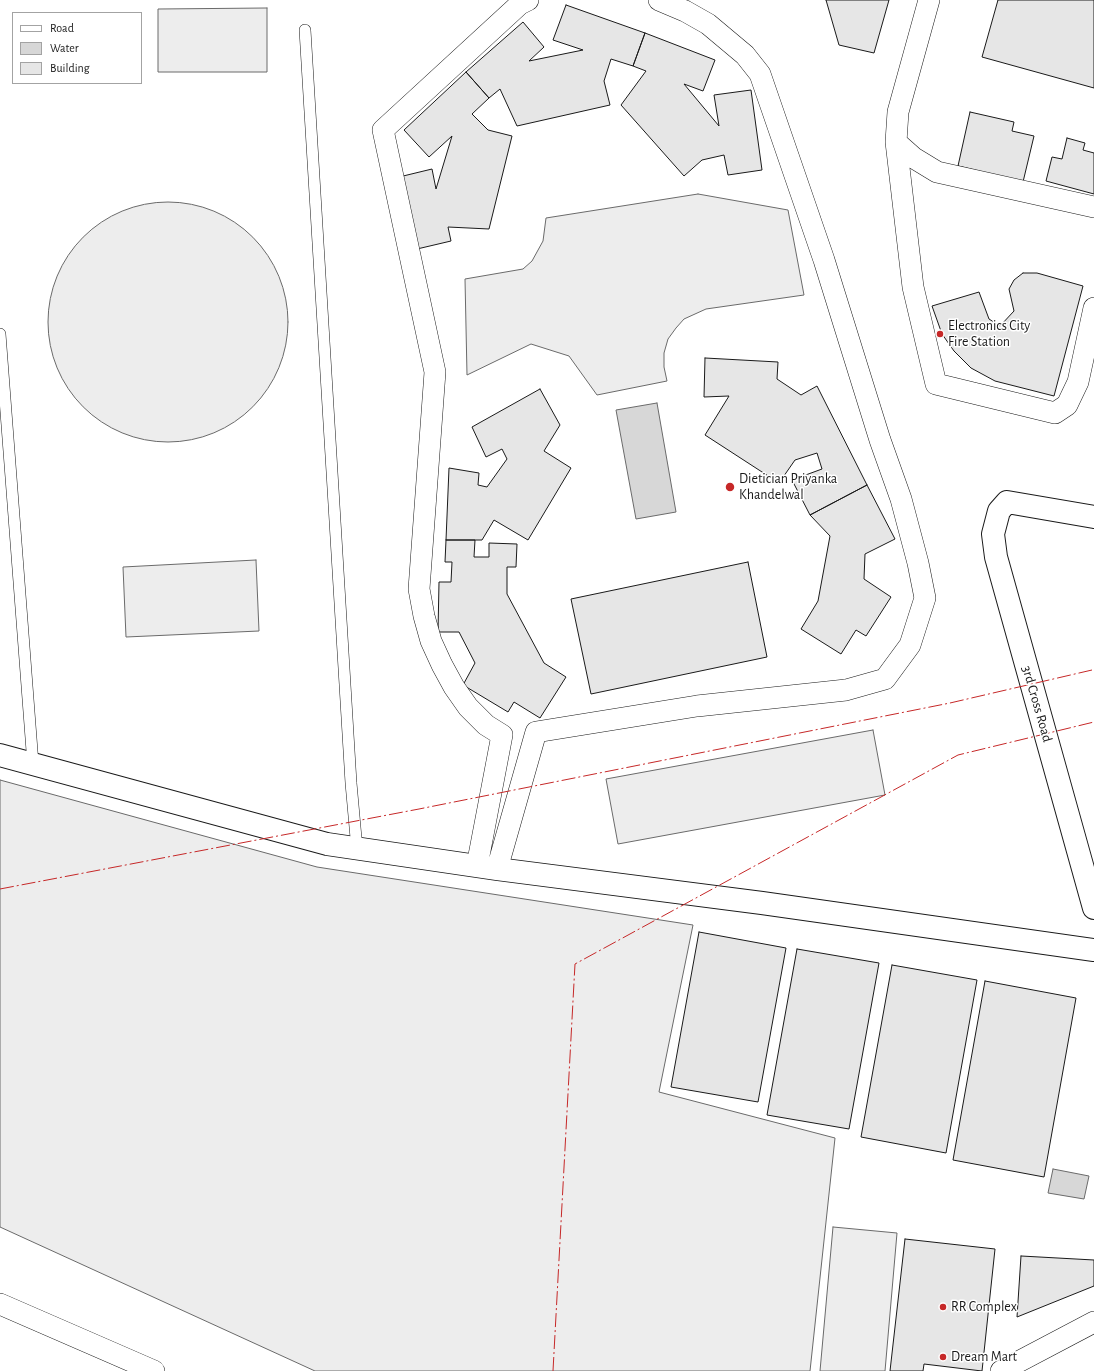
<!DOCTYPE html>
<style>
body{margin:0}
#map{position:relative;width:1094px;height:1371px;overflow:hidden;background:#fff;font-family:"Alegreya Sans",sans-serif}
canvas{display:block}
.legend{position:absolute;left:12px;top:12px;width:130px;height:72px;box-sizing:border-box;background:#fff;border:1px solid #a3a3a3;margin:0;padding:5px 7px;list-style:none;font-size:12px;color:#1a1a1a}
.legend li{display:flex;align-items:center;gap:8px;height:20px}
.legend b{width:20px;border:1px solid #a3a3a3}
</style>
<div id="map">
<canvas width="1094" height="1371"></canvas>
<ul class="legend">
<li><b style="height:5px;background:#fff"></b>Road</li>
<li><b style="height:11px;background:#d7d7d7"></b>Water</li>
<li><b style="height:11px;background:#e6e6e6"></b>Building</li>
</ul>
</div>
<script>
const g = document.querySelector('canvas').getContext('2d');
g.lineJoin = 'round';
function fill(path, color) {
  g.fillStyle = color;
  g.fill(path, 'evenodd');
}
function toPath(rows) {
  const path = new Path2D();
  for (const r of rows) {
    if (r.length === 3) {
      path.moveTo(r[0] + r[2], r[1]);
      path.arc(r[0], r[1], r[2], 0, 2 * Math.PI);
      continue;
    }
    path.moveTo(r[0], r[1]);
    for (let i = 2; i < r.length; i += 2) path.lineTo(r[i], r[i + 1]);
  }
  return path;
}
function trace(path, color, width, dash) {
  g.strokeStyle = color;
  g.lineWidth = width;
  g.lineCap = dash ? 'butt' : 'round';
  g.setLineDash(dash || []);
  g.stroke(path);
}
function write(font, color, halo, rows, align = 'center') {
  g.font = font + ' "Alegreya Sans",sans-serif';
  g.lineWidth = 3;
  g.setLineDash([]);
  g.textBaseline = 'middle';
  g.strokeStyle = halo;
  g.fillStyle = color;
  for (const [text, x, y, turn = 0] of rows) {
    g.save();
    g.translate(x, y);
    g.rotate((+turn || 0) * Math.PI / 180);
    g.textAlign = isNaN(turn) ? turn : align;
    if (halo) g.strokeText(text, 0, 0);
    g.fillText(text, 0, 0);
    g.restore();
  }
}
const built = toPath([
 [267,8,267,72,158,72,158,9,267,8],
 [698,194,788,210,804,295,706,309,684,319,676,328,668,339,664,353,664,367,667,381,597,395,569,356,531,344,467,375,465,279,523,269,532,261,543,241,546,218,698,194],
 [168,322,120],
 [256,560,259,631,126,637,123,567,256,560],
 [873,730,885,795,618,844,606,779,873,730],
 [0,780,317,867,693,925,659,1092,835,1138,810,1371,315,1371,0,1227,0,780],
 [833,1227,897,1233,885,1371,820,1371,833,1227]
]);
fill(built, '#ededed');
trace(built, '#6a6a6a', 1);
const water = toPath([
 [657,403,676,512,636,519,616,410,657,403],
 [1053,1169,1089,1176,1084,1199,1048,1193,1053,1169]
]);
fill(water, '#d7d7d7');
trace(water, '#6a6a6a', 1);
const building = toPath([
 [826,0,889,0,874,53,839,45,826,0],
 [998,0,1094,0,1094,88,982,57,998,0],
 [566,5,645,33,633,66,611,59,604,81,610,105,517,126,500,89,489,98,466,72,523,22,544,47,529,61,583,50,553,40,566,5],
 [645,33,715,60,703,91,684,84,719,126,714,95,751,90,762,170,728,175,724,155,702,160,684,176,621,105,646,71,633,66,645,33],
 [466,72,489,98,472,114,488,130,512,136,489,229,448,227,451,241,417,249,399,177,432,169,436,189,452,136,429,157,404,130,466,72],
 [970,112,1014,122,1012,131,1034,136,1023,182,958,166,970,112],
 [1067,138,1085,143,1083,150,1094,153,1094,194,1046,181,1052,157,1062,159,1067,138],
 [1023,273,1037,273,1083,286,1054,396,995,381,971,368,954,351,942,334,932,306,979,292,989,319,1000,326,1014,311,1009,289,1014,280,1023,273],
 [705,358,778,362,777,379,801,395,817,386,867,485,810,515,792,480,822,469,817,453,795,460,779,483,705,435,729,396,704,397,705,358],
 [540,389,560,425,544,451,571,468,528,540,494,520,482,540,446,540,449,468,479,473,478,485,487,487,507,459,502,449,486,457,472,427,540,389],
 [867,485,895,539,865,554,864,579,891,597,866,636,856,630,841,654,801,629,818,601,830,536,810,515,867,485],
 [446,540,475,540,474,557,489,557,489,543,517,544,516,567,507,567,507,594,544,663,566,677,540,718,514,702,508,712,463,685,475,663,459,632,438,632,439,582,451,582,452,562,445,562,446,540],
 [748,562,767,657,591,694,571,599,748,562],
 [699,932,786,948,758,1102,671,1087,699,932],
 [797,949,879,963,849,1129,767,1115,797,949],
 [892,965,977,980,946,1153,861,1137,892,965],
 [985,981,1076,998,1044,1177,953,1160,985,981],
 [905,1239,995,1249,982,1371,924,1364,923,1371,890,1371,905,1239],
 [1021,1256,1094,1260,1094,1286,1017,1317,1021,1256]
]);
fill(building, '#e6e6e6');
trace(building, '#1a1a1a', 1);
const lane = toPath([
 [305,30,351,783,357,849],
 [0,334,33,764]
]);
const street = toPath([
 [929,0,898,112,896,142,914,158,937,172,1094,207],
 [896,142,913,287,936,384,1055,413,1067,405,1078,382,1094,308],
 [477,866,502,735,486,725,468,707,454,687,442,665,431,641,424,616,419,589,435,372,383,130,520,4,528,0],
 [497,869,536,732,697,706,846,690,885,679,910,645,925,598,918,563,901,499,880,440,824,260,760,74,745,55,708,24,685,11,659,0],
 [0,1304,154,1371],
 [1001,1371,1094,1322]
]);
const secondary = toPath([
 [1094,517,1007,502,999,511,993,534,996,557,1094,908],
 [0,755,327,844,497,869,762,903,1094,950]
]);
trace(lane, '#1a1a1a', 12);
trace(street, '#1a1a1a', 22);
trace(secondary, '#1a1a1a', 24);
trace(lane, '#fff', 11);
trace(street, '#fff', 21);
trace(secondary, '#fff', 22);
trace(toPath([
 [0,889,419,809,950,703,1092,670],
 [553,1371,575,964,958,755,1094,722]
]), '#c62828', 1, [14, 3, 2, 3]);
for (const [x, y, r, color] of [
 [940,334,4,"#c62828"],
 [730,487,5,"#c62828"],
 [943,1307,4,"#c62828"],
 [943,1357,4,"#c62828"]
]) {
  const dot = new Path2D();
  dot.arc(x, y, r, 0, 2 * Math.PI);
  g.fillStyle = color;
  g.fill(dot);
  trace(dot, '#fff', 1.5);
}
write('14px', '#1a1a1a', '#fff', [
 ["Electronics City",948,326],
 ["Fire Station",948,342],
 ["Dietician Priyanka",739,479],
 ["Khandelwal",739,495],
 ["RR Complex",951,1307],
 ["Dream Mart",951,1357]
], 'left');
write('14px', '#1a1a1a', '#fff', [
 ["3rd Cross Road",1037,704,74]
]);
</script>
